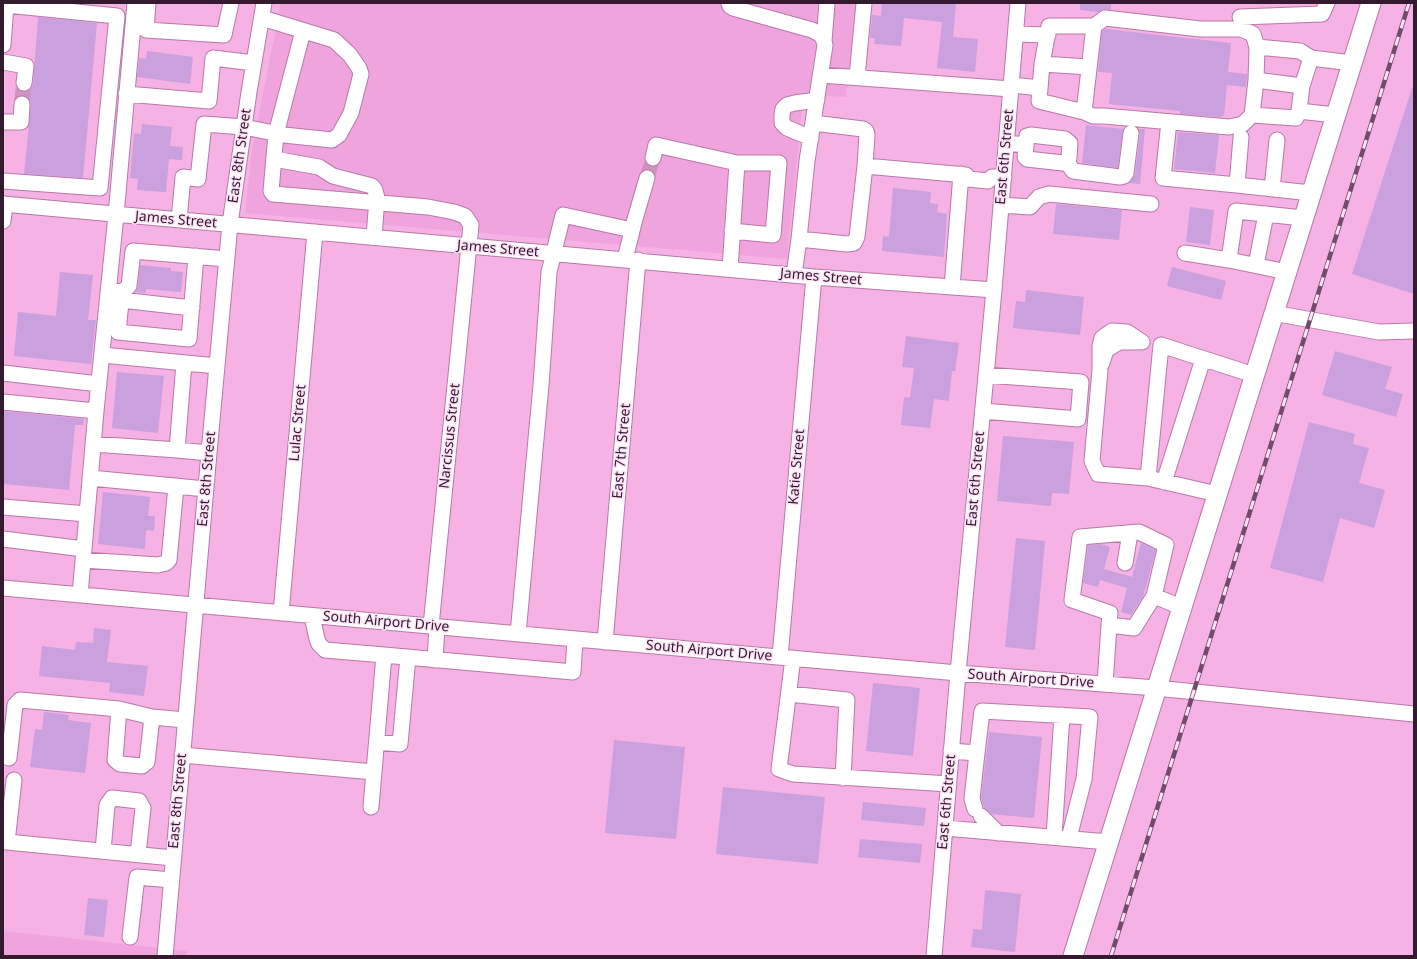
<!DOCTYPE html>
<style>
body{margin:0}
#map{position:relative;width:1417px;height:959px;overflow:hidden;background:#f6b1e5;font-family:"Noto Sans",sans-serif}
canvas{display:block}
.frame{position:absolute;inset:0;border:4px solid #331a2e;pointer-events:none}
</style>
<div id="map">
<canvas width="1417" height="959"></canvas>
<div class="frame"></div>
</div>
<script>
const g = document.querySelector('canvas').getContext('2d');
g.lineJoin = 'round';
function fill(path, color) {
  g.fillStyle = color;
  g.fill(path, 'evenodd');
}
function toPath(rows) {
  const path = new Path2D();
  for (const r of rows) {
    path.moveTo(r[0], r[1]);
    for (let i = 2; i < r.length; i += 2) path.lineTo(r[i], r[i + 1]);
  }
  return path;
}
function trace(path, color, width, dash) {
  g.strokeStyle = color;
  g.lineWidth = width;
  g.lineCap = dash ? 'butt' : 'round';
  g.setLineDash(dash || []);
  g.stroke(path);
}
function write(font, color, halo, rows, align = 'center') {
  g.font = font + ' "Noto Sans",sans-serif';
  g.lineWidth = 3;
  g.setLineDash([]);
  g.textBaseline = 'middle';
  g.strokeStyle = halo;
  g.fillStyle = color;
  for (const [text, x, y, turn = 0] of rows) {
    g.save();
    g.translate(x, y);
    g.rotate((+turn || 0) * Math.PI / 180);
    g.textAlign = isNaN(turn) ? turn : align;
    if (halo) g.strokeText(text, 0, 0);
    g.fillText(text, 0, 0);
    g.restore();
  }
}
fill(toPath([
 [281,3,856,3,846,97,828,96,802,108,787,259,245,213,252,149],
 [3,931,187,951,186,956,3,956]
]), '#efa4dd');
fill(toPath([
 [882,3,956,3,953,37,978,39,975,72,937,68,942,22,904,18,901,46,874,44,875,38,870,38,872,15,881,16],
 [1080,3,1111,3,1111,10,1105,9,1098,12,1080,10],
 [38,17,97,23,83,178,24,174,31,104,30,100,27,97,23,95,18,96,14,100,16,86,18,90,23,92,28,91,31,88,33,84],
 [1105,29,1231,43,1228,72,1247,74,1246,87,1227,85,1224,116,1221,116,1221,117,1180,114,1180,111,1109,104,1112,73,1098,72,1102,31],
 [147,51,193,57,190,84,137,77,139,58,146,59],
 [1412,88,1414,88,1414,294,1352,274],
 [142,124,172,127,170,146,183,147,182,160,169,159,166,192,137,190,138,179,130,178,134,133,141,134],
 [1086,125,1123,129,1118,168,1082,163],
 [1139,129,1145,129,1140,184,1129,183,1131,181,1135,174,1140,134],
 [1178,132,1219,135,1215,173,1174,169],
 [893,188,931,192,930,203,938,204,937,212,947,214,944,257,882,251,883,236,889,237],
 [1056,204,1122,210,1119,240,1053,234],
 [1190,207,1214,210,1210,245,1186,242],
 [140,265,171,268,171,271,183,272,181,292,146,289,146,293,136,292,138,287],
 [1172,267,1226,281,1221,300,1167,286],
 [60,272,93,275,88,320,96,320,91,364,14,356,18,312,56,316],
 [1026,290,1084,297,1080,335,1013,328,1016,301,1025,302],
 [906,336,959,343,955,371,952,371,949,401,934,399,930,428,901,425,904,397,910,398,914,368,902,367],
 [1335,351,1392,367,1385,389,1403,394,1396,417,1322,395],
 [117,372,164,376,158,433,112,428],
 [3,411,84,419,83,425,75,425,69,490,3,484],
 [1309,422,1355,434,1353,444,1369,448,1359,483,1385,490,1374,528,1340,518,1323,582,1270,568],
 [1003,436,1074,442,1069,494,1052,493,1051,506,997,501],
 [103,492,150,497,148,516,155,516,154,531,146,530,145,549,98,544],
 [1016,538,1045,541,1035,650,1005,647],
 [1141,543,1156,550,1143,597,1131,615,1121,612,1127,588,1100,580,1098,587,1083,583,1088,545,1101,544,1110,547,1104,569,1132,577],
 [94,628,111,630,107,662,148,666,144,696,109,692,110,683,39,676,42,646,75,650,76,642,93,643],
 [873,683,920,688,913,756,866,751],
 [44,712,69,715,68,720,91,723,85,773,30,767,35,729,42,730],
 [989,732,1042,737,1034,818,991,814,984,807,981,798],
 [614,740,685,747,676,839,605,833],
 [723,787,825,797,818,864,716,854],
 [863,802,926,808,924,826,861,820],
 [860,839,922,844,920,863,858,857],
 [985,890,1021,894,1015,952,971,947,973,929,982,930],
 [88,898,108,900,104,937,84,935]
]), '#cba0de');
trace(toPath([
 [22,104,24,83],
 [647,178,653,158]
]), '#cf93c0', 15, [15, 8]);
const minor = toPath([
 [148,3,146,30,224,35,231,3],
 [729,3,730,6,733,8,812,30,821,35,824,41],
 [1240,17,1322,14,1327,3],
 [1094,26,1084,112,1039,101,1042,64,1049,26,1094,26,1105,18,1200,29,1241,29,1253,34,1257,47],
 [303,31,276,134,271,191,273,194,428,207,454,212,465,216,471,225,431,626],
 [1016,34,1048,35],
 [3,45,6,5,117,16,100,188,3,181],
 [3,62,26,66,24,83],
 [1042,64,1089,67],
 [821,75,1011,89],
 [857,77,864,3],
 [1256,80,1302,86],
 [1012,85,1040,88],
 [126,94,209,101,213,58,254,63],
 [1299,111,1296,118,1252,115,1256,80,1257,47,1300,51,1311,58],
 [1084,112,1093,116,1104,116,1229,127,1243,124,1252,115],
 [1335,115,1299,111,1302,86,1311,58,1352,63],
 [3,122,21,122,22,104],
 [1168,131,1163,178,1237,185],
 [1241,137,1237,185,1311,193],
 [811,138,787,128,782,123,782,115,783,109,787,105,795,103,817,100],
 [1006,143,1026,145,1027,136,1031,135,1065,139,1070,143,1069,158,1067,162,1073,171,1120,177,1124,176,1126,173,1131,133],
 [1026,145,1025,157,1027,159,1063,163,1067,162],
 [653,158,656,145,737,163,730,269],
 [274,159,319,167,333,176,372,186,375,190,377,198,374,237],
 [865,166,966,175],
 [966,175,968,179,988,181,992,177,1004,177],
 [1272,189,1277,140],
 [3,204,814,277,994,290],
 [1001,205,1030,207,1039,197,1049,194,1151,204],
 [179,220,183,177,198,179,204,124,244,127,284,135,332,140,339,135,351,113,361,74,359,68,350,55,334,40,262,18],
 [3,221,5,204],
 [732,231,773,235,779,163,737,163],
 [799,239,847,244,854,243,857,237,865,166,867,134,866,131,863,129,813,123],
 [1185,253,1229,260],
 [625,259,635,219,647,178],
 [1256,265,1266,214],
 [1287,272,1229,260,1236,211,1303,218],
 [794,275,799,239,807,161,825,45,824,41,827,3],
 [952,287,961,174],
 [112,291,122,292,129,286,133,251,227,259],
 [122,292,118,332,189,339,196,256],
 [121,300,192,308],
 [1273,313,1379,332,1414,331],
 [1142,342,1127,332,1112,331,1102,338,1100,346,1100,370,1092,461,1098,474,1148,478],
 [102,355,217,366],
 [1102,363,1106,350,1119,342,1138,342],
 [3,373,99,384],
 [3,402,96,411],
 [983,411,1078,419,1081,382,986,375],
 [93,444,177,450,184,363],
 [177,450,209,453],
 [90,478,206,489],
 [1164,482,1203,359],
 [1217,494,1148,478,1161,345,1254,375],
 [3,507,87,514],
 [3,539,84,549],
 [83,560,158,565,166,563,169,560,176,486],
 [1125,563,1130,533],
 [3,588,958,673,1156,688,1414,714],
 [80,595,96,411,116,215,135,3],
 [1154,596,1181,607],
 [281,613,315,232],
 [312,616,317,639,319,644,325,650,384,655,371,807],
 [518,634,541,385,549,272,563,215,632,230],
 [605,642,638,260],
 [384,655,573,672,575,639],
 [780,657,814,277],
 [793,658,779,769,793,774,949,784],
 [435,660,437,627],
 [1105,684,1109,625,1110,613,1072,600,1080,537,1139,532,1166,545,1154,596,1134,628,1109,625],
 [789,694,847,700,843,778],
 [119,709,152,717],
 [377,742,400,744,408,657],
 [951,751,977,753,982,711,1090,717,1084,779,1069,838],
 [182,755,374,772],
 [9,758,15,705,20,700,119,709,115,760,120,764,142,766,147,762,152,717,185,720],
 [14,780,7,842,173,858],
 [975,809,972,799,977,753],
 [981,816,998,833],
 [945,828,1108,842],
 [1054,837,1062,715],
 [103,851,107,805,112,798,139,801,143,808,138,854],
 [130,937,137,877,171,880],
 [165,956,209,453,230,224,249,92,264,3],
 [934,956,958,673,994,290,1018,3]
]);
const major = toPath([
 [1073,956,1371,3]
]);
trace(minor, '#b878aa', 17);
trace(major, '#b878aa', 21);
trace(minor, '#fff', 15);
trace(major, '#fff', 19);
const rail = toPath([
 [1111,956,1409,3]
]);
trace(rail, '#724b6a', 4.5);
trace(rail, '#fee2f7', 3, [9]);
write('14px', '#331a2e', '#fee2f7', [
 ["East 8th Street",240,156,-82],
 ["East 6th Street",1005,157,-85],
 ["James Street",176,220,5],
 ["James Street",498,249,5],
 ["James Street",821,277,5],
 ["Lulac Street",298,423,-85],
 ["Narcissus Street",450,436,-84],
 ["East 7th Street",622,451,-85],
 ["Katie Street",797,467,-85],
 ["East 8th Street",207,479,-85],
 ["East 6th Street",976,479,-85],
 ["South Airport Drive",386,622,5],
 ["South Airport Drive",709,651,5],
 ["South Airport Drive",1031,679,4],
 ["East 8th Street",178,801,-85],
 ["East 6th Street",947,802,-85]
]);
</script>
